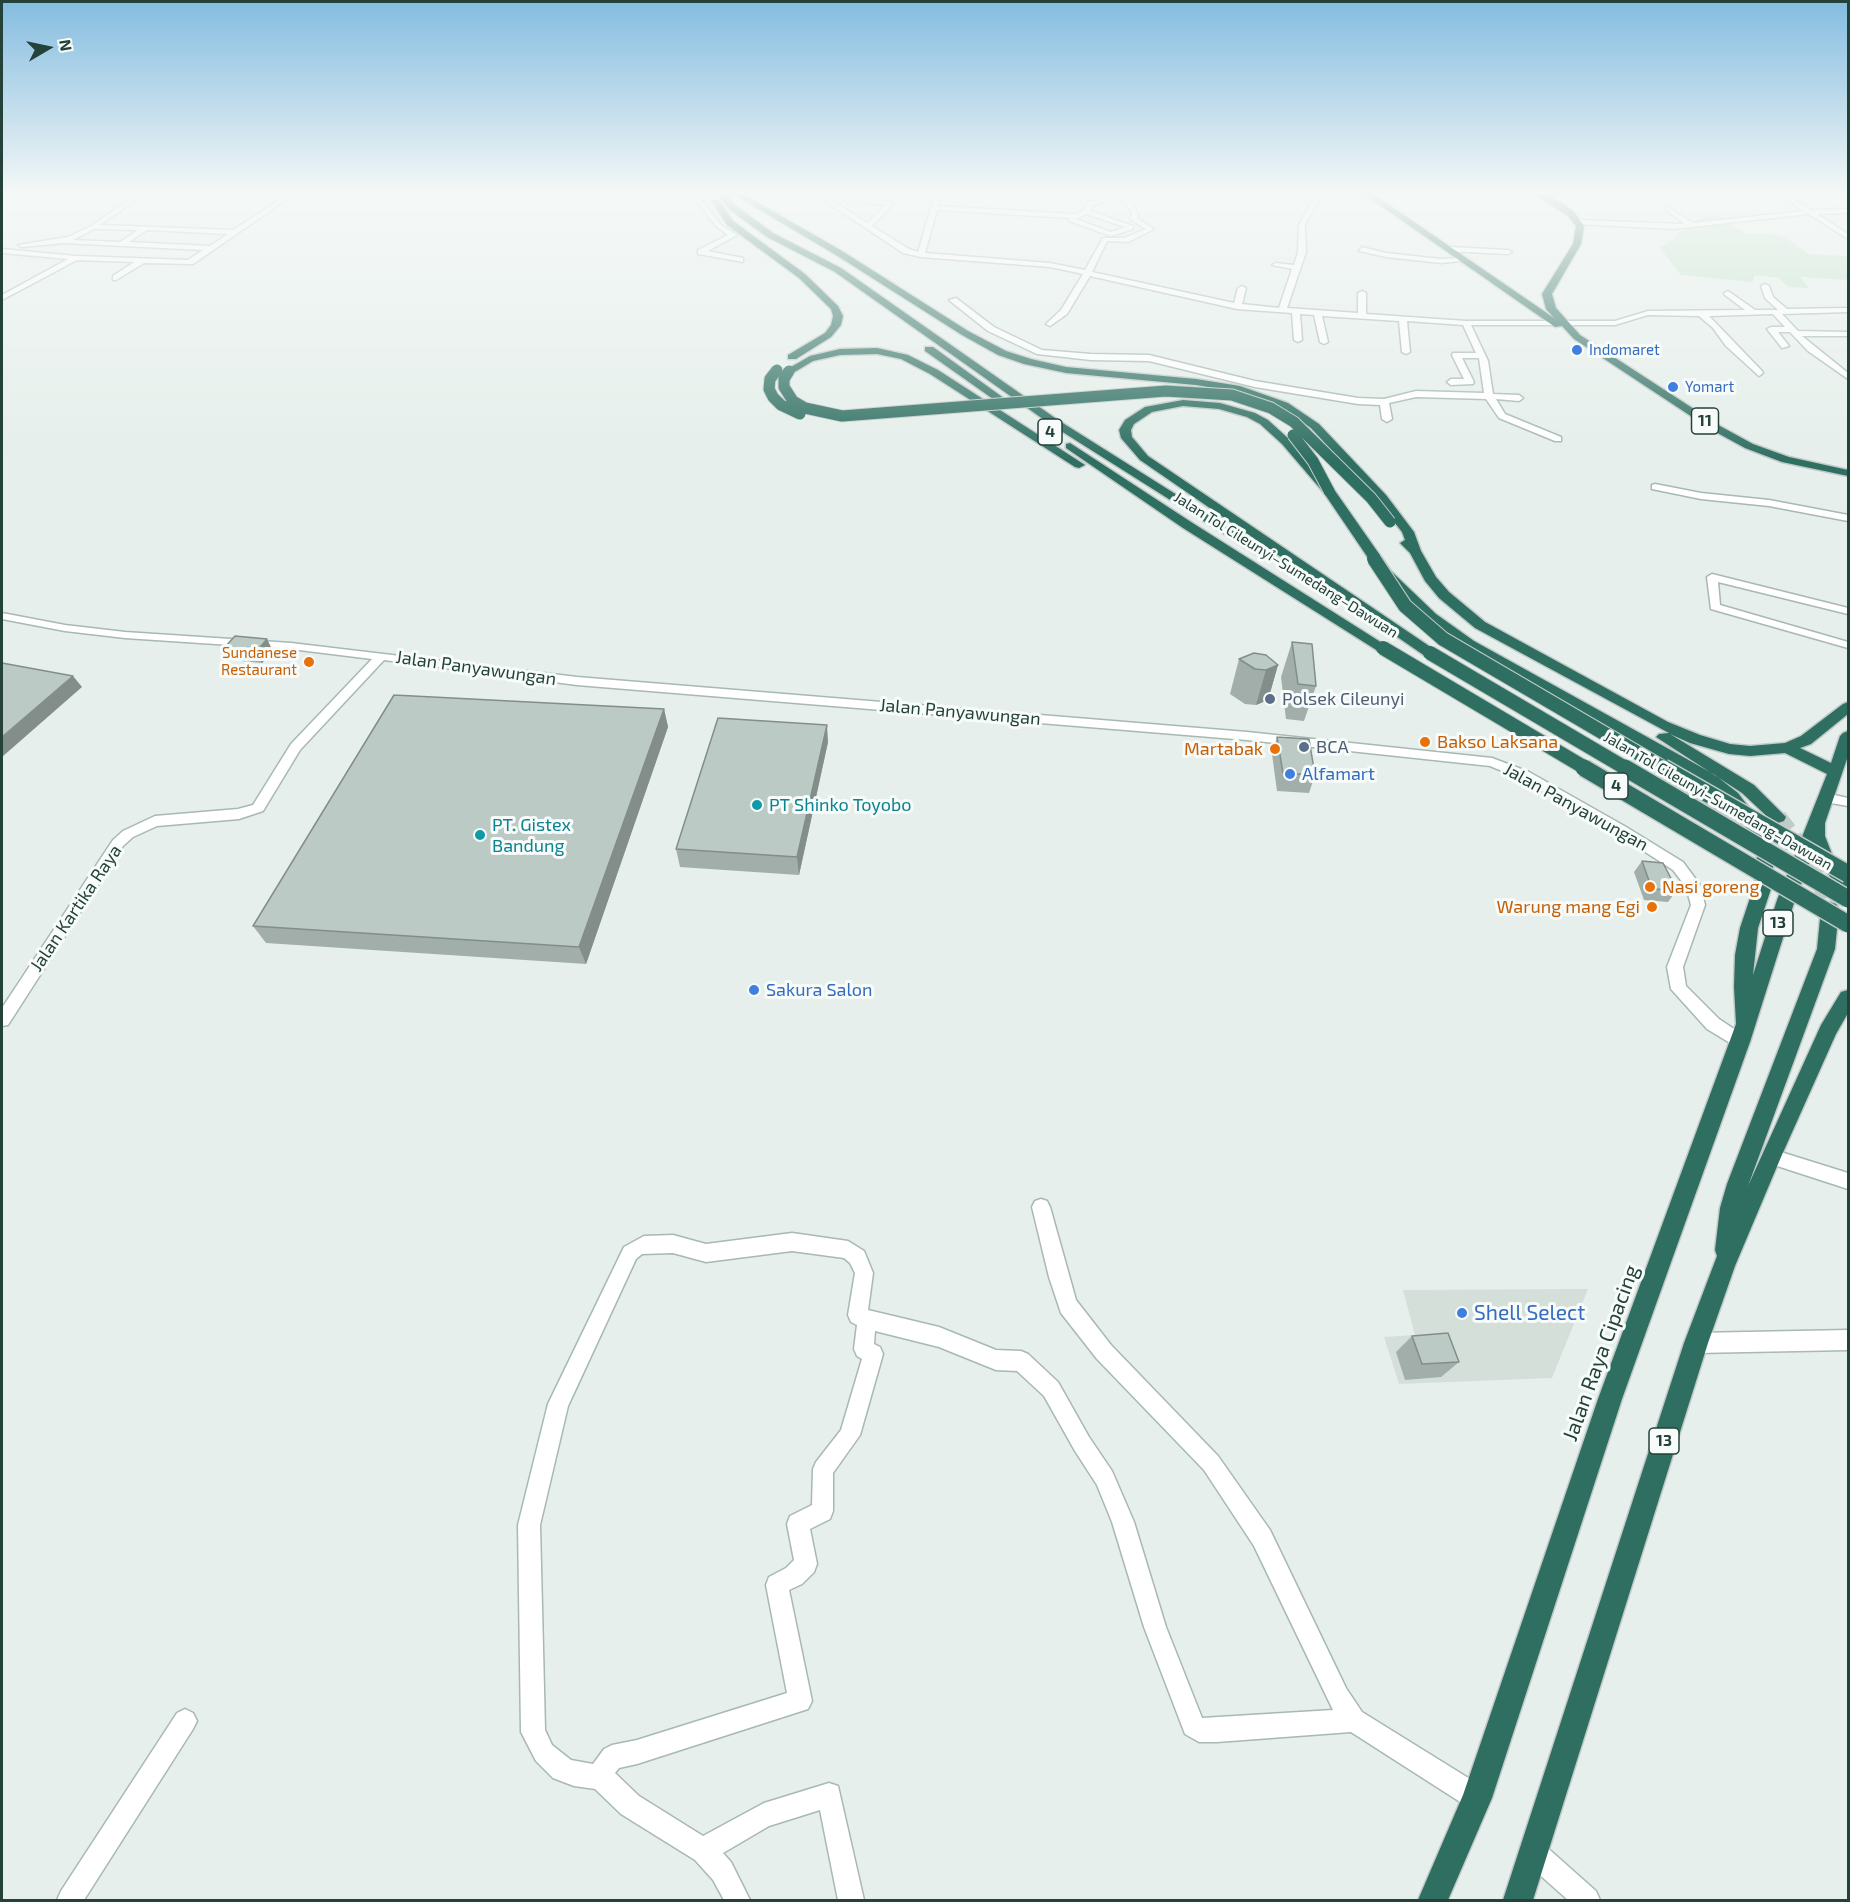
<!DOCTYPE html>
<meta charset="utf-8">
<style>
body{margin:0}
#map{position:relative;width:1850px;height:1902px;overflow:hidden;background:#e6efeb;font-family:"Exo 2",sans-serif}
canvas{display:block}
.frame{position:absolute;inset:0;border:3px solid #24423a;pointer-events:none}
.north{position:absolute;left:18px;top:18px;width:60px;height:60px;-webkit-text-stroke:4px #f7fbf9;paint-order:stroke;rotate:81deg;font-size:16px;font-weight:700;line-height:24px;text-align:center;color:#24423a}
.north::after{content:'';display:block;margin:auto;width:21px;height:27px;background:#24423a;clip-path:polygon(50% 0,100% 100%,50% 72%,0 100%)}
</style>
<div id="map">
<canvas width="1850" height="1902"></canvas>
<div class="frame"></div>
<div class="north">N</div>
</div>
<script>
const g = document.querySelector('canvas').getContext('2d');
g.lineJoin = 'round';
function fill(path, color) {
  g.fillStyle = color;
  g.fill(path, 'evenodd');
}
function toPath(rows) {
  const path = new Path2D();
  for (const r of rows) {
    path.moveTo(r[0], r[1]);
    for (let i = 2; i < r.length; i += 2) path.lineTo(r[i], r[i + 1]);
  }
  return path;
}
function trace(path, color, width, dash) {
  g.strokeStyle = color;
  g.lineWidth = width;
  g.lineCap = dash ? 'butt' : 'round';
  g.setLineDash(dash || []);
  g.stroke(path);
}
function write(font, color, halo, rows, align = 'center') {
  g.font = font + ' "Exo 2",sans-serif';
  g.lineWidth = 6;
  g.setLineDash([]);
  g.textBaseline = 'middle';
  g.strokeStyle = halo;
  g.fillStyle = color;
  for (const [text, x, y, turn = 0] of rows) {
    g.save();
    g.translate(x, y);
    g.rotate((+turn || 0) * Math.PI / 180);
    g.textAlign = isNaN(turn) ? turn : align;
    if (halo) g.strokeText(text, 0, 0);
    g.fillText(text, 0, 0);
    g.restore();
  }
}
fill(toPath([
 [1588,1289,1552,1378,1399,1384,1384,1337,1415,1335,1403,1290]
]), '#d4dfda');
fill(toPath([
 [1708,215,1716,215,1747,234,1773,234,1785,237,1809,254,1848,256,1848,280,1800,277,1809,288,1788,287,1779,278,1755,275,1752,282,1681,275,1660,248,1676,237,1677,233,1691,227,1696,221]
]), '#bfe0c8');
trace(toPath([
 [1778,817,1805,852,1816,871,1830,909]
]), '#bfccc8', 17, [17, 9]);
const street = toPath([
 [137,194,144,194,100,225,233,230,281,199,286,200,193,264,144,263,116,280,113,280,113,276,134,262,77,260,2,300,2,295,68,259,2,253,2,249,76,256,188,260,203,250,64,243,22,247,18,245,68,237,91,226,137,194],
 [94,229,138,230,120,242,73,240,94,229],
 [147,230,228,234,210,246,129,242,147,230],
 [602,194,659,194,656,196,605,196,602,194],
 [684,194,692,194,701,200,721,225,737,235,708,251,743,258,743,262,698,254,698,250,728,235,717,227,697,202,684,194],
 [815,194,822,194,867,223,886,205,840,199,842,194,893,203,893,205,872,226,909,249,918,252,935,194,941,194,938,206,1074,214,1083,211,1088,202,1104,200,1104,202,1093,205,1090,211,1133,226,1133,229,1111,236,1069,221,1069,218,937,210,925,253,1050,263,1085,270,1103,238,1124,238,1146,229,1130,219,1132,213,1119,194,1125,194,1138,213,1137,218,1154,229,1128,242,1107,241,1092,272,1234,303,1238,288,1242,286,1246,288,1242,304,1279,308,1292,269,1272,265,1276,263,1294,265,1298,252,1299,225,1316,194,1376,197,1378,200,1322,194,1305,225,1306,252,1287,308,1358,313,1358,293,1362,291,1366,293,1366,314,1466,321,1615,321,1648,311,1745,310,1725,295,1724,293,1728,291,1755,310,1778,310,1765,298,1761,286,1765,284,1769,286,1773,297,1787,309,1848,308,1848,312,1782,314,1798,331,1848,332,1848,336,1802,336,1848,373,1848,379,1808,351,1790,332,1778,332,1789,346,1782,348,1767,329,1771,327,1785,327,1773,314,1709,316,1762,371,1763,373,1759,376,1726,346,1713,328,1699,316,1648,315,1615,325,1471,325,1488,361,1493,394,1519,395,1523,398,1519,401,1496,399,1505,414,1561,437,1561,441,1555,441,1499,418,1486,399,1416,397,1389,403,1392,419,1387,422,1382,419,1380,405,1358,404,1255,387,1149,361,1091,360,1037,354,988,331,949,300,956,298,994,327,1042,350,1091,354,1149,355,1255,381,1358,398,1384,399,1416,391,1484,393,1479,358,1462,358,1474,382,1473,384,1451,385,1447,382,1451,379,1464,379,1452,355,1453,353,1476,353,1463,325,1407,321,1410,352,1406,354,1402,352,1399,321,1322,316,1328,342,1324,344,1320,342,1314,315,1300,314,1302,340,1298,342,1294,340,1292,313,1237,309,1090,276,1067,314,1050,326,1046,324,1061,310,1083,274,1050,267,921,257,903,253,815,194],
 [1086,214,1125,227,1111,232,1076,219,1086,214],
 [1779,194,1786,194,1811,210,1848,209,1848,213,1817,214,1848,234,1848,239,1809,214,1673,229,1577,224,1574,222,1577,220,1685,224,1666,210,1668,207,1693,223,1803,211,1779,194],
 [1362,247,1386,253,1441,259,1466,258,1470,260,1441,263,1386,257,1359,251,1362,247],
 [1450,247,1508,250,1512,252,1508,254,1447,251,1450,247],
 [1655,484,1701,493,1769,500,1848,515,1848,521,1769,506,1701,499,1652,489,1652,485,1655,484],
 [1712,574,1848,608,1848,614,1718,582,1720,605,1848,642,1848,648,1711,609,1707,577,1712,574],
 [2,613,65,625,125,632,291,643,577,677,1247,732,1492,758,1529,772,1626,827,1683,862,1700,885,1705,905,1683,967,1686,986,1719,1019,1746,1037,1748,1042,1746,1047,1740,1049,1707,1029,1671,989,1667,967,1691,905,1686,887,1673,870,1616,833,1519,778,1490,766,1247,740,577,685,384,660,300,750,263,811,239,819,157,826,133,837,123,846,8,1025,2,1026,2,1008,113,840,123,831,155,816,238,809,253,805,291,744,372,659,291,649,125,638,65,631,2,619,2,613],
 [1825,793,1848,798,1848,806,1820,801,1818,798,1825,793],
 [1771,1149,1848,1173,1848,1189,1765,1162,1762,1157,1765,1152,1771,1149],
 [1041,1199,1047,1201,1050,1207,1076,1300,1111,1345,1218,1456,1270,1530,1346,1688,1362,1712,1486,1789,1489,1798,1486,1807,1477,1810,1468,1807,1351,1732,1217,1742,1199,1742,1185,1734,1144,1627,1112,1522,1097,1485,1075,1451,1044,1396,1017,1371,996,1370,939,1347,875,1331,874,1344,880,1347,883,1354,860,1435,833,1473,833,1511,830,1519,810,1529,817,1564,814,1572,802,1584,789,1590,812,1701,808,1709,637,1764,619,1768,615,1773,639,1796,703,1836,764,1803,829,1783,838,1786,864,1900,838,1900,820,1810,769,1826,723,1853,731,1862,750,1900,724,1900,713,1880,695,1860,621,1814,595,1789,574,1786,553,1778,536,1761,521,1732,518,1525,548,1404,624,1247,644,1236,673,1235,706,1244,792,1233,848,1241,864,1251,873,1273,868,1310,939,1327,996,1350,1021,1351,1028,1354,1058,1382,1089,1437,1112,1471,1134,1522,1166,1627,1202,1718,1333,1710,1254,1546,1204,1470,1097,1359,1061,1313,1049,1277,1032,1207,1035,1201,1041,1199],
 [792,1251,844,1258,850,1263,855,1273,848,1315,851,1322,857,1325,854,1349,857,1356,862,1359,841,1430,816,1462,813,1469,812,1505,790,1516,787,1524,794,1560,786,1568,769,1577,766,1585,787,1693,637,1740,612,1745,604,1749,593,1764,571,1760,552,1745,545,1730,540,1525,568,1406,636,1259,642,1254,673,1253,706,1262,792,1251],
 [1848,1330,1848,1350,1696,1353,1689,1350,1686,1343,1689,1336,1696,1333,1848,1330],
 [185,1709,193,1713,197,1721,193,1729,84,1900,57,1900,61,1891,177,1713,185,1709],
 [1533,1839,1542,1843,1596,1891,1600,1900,1568,1900,1524,1861,1520,1852,1524,1843,1533,1839]
]);
const highway = toPath([
 [717,194,725,194,736,206,773,233,841,268,1058,420,1269,553,1263,557,1259,556,1050,424,835,272,767,237,730,210,717,194],
 [733,194,743,194,842,251,968,331,1006,351,1031,359,1066,367,1196,379,1240,386,1288,403,1319,424,1386,495,1414,532,1421,551,1436,577,1449,592,1485,622,1668,722,1700,735,1730,744,1750,746,1785,743,1801,736,1843,704,1848,702,1848,714,1811,744,1800,748,1831,763,1840,736,1843,733,1848,731,1848,756,1825,823,1825,836,1832,854,1848,878,1848,897,1842,896,1814,851,1795,900,1750,1042,1622,1399,1492,1798,1448,1900,1418,1900,1463,1795,1598,1399,1736,1024,1734,987,1735,955,1740,928,1755,883,1757,856,1754,842,1743,822,1726,801,1703,783,1464,647,1426,620,1381,577,1324,493,1282,444,1260,424,1247,417,1219,409,1183,406,1152,412,1134,424,1131,430,1132,437,1148,456,1435,650,1437,653,1435,656,1425,656,1140,460,1121,438,1119,430,1125,420,1145,407,1183,400,1220,403,1255,413,1268,420,1290,440,1333,488,1391,571,1436,614,1474,641,1685,758,1715,775,1738,793,1758,819,1770,842,1773,856,1773,883,1758,928,1753,975,1777,900,1827,774,1785,753,1750,756,1729,754,1690,743,1670,734,1754,785,1786,817,1784,821,1778,823,1772,821,1742,793,1656,737,1659,734,1669,733,1475,628,1439,598,1425,581,1410,553,1400,543,1405,540,1402,532,1378,501,1311,428,1280,407,1238,392,1196,385,1066,373,1024,364,998,355,962,335,836,255,733,194],
 [1364,194,1373,194,1554,318,1546,309,1542,294,1573,244,1576,226,1568,216,1534,194,1544,194,1562,203,1574,212,1584,226,1581,244,1552,294,1556,308,1580,335,1720,426,1753,444,1789,457,1848,470,1848,476,1782,462,1745,448,1712,430,1574,339,1562,326,1555,327,1364,194],
 [713,200,719,200,733,221,805,274,838,306,843,316,841,325,831,337,796,359,788,359,788,355,825,333,831,325,833,316,831,309,799,278,727,225,712,202,713,200],
 [925,347,933,347,1012,404,1007,407,1003,406,925,351,925,347],
 [877,348,908,355,938,370,1085,465,1079,468,1075,467,930,374,901,359,877,354,840,355,813,361,793,373,784,371,810,356,840,349,877,348],
 [1070,443,1191,522,1390,648,1383,652,1378,651,1183,528,1066,448,1066,444,1070,443],
 [1830,902,1836,904,1839,909,1835,949,1748,1186,1821,1025,1841,992,1848,990,1848,1013,1836,1034,1781,1157,1735,1266,1708,1343,1533,1900,1503,1900,1684,1343,1717,1256,1715,1250,1720,1208,1727,1184,1817,949,1821,909,1824,904,1830,902]
]);
trace(street, '#a8b8b2', 3);
trace(highway, '#c2cac8', 3);
fill(street, '#fff');
fill(highway, '#2f6f62');
const highwayBridgeFar2 = toPath([
 [777,370,770,379,769,389,773,397,781,405,800,414],
 [789,371,784,379,784,387,793,401,805,408,842,416,1166,391,1232,395,1271,408,1294,422,1371,498,1390,522],
 [1293,435,1313,461,1329,491]
]);
const highwayBridgeFar1 = toPath([
 [1374,559,1405,606,1443,639,1665,769],
 [1383,648,1587,769],
 [1430,653,1627,769]
]);
const highwayBridge = toPath([
 [1584,768,1848,924],
 [1625,768,1848,899],
 [1663,768,1848,874]
]);
trace(highwayBridgeFar2, '#c2cac8', 13, []);
trace(highwayBridgeFar1, '#c2cac8', 16, []);
trace(highwayBridge, '#c2cac8', 20, []);
trace(highwayBridgeFar2, '#2f6f62', 11);
trace(highwayBridgeFar1, '#2f6f62', 14);
trace(highwayBridge, '#2f6f62', 17);
fill(toPath([
 [1292,642,1316,686,1304,721,1286,719,1281,677],
 [224,648,273,651,262,663,231,660],
 [1239,659,1278,665,1268,700,1256,705,1245,704,1230,694],
 [664,709,668,727,586,964,266,943,253,926],
 [1277,737,1315,775,1309,793,1277,791,1272,754],
 [828,742,799,875,680,867,676,849],
 [1642,861,1677,890,1668,902,1644,900,1634,872],
 [1412,1336,1459,1362,1441,1377,1405,1380,1396,1352]
]), '#a1aea9');
fill(toPath([
 [267,639,273,651,262,663,256,652],
 [1278,665,1268,700,1256,705,1266,670],
 [73,676,82,687,2,757,2,737],
 [664,709,668,727,586,964,579,947],
 [827,725,828,742,799,875,797,857]
]), '#838d89');
const building = toPath([
 [235,636,267,639,256,652,224,648,235,636],
 [1292,642,1312,644,1316,686,1298,684,1292,642],
 [1254,653,1266,655,1278,665,1266,670,1255,669,1239,659,1254,653],
 [2,663,73,676,2,737,2,663],
 [394,695,664,709,579,947,253,926,394,695],
 [718,718,827,725,797,857,676,849,718,718],
 [1277,737,1309,739,1315,775,1283,773,1277,737],
 [1642,861,1663,863,1677,890,1652,889,1642,861],
 [1448,1333,1459,1362,1422,1364,1412,1336,1448,1333]
]);
fill(building, '#bbcac4');
trace(building, '#838d89', 1.5);
const sky = g.createLinearGradient(0, 0, 0, 460);
sky.addColorStop(0, '#84bce0');
sky.addColorStop(0.42, '#f4f8f6');
sky.addColorStop(1, '#f4f8f600');
g.fillStyle = sky;
g.fillRect(0, 0, 1850, 460);
for (const [x, y, r, color] of [
 [1577,350,6,"#3f7fe0"],
 [1673,387,6,"#3f7fe0"],
 [309,662,6,"#e8710a"],
 [1270,699,6,"#5c6f8a"],
 [1425,742,6,"#e8710a"],
 [1304,747,6,"#5c6f8a"],
 [1275,749,6,"#e8710a"],
 [1290,774,6,"#3f7fe0"],
 [757,805,6,"#0f9aa8"],
 [480,835,6,"#0f9aa8"],
 [1650,887,6,"#e8710a"],
 [1652,907,6,"#e8710a"],
 [754,990,6,"#3f7fe0"],
 [1462,1313,6,"#3f7fe0"]
]) {
  const dot = new Path2D();
  dot.arc(x, y, r, 0, 2 * Math.PI);
  g.fillStyle = color;
  g.fill(dot);
  trace(dot, '#f7fbf9', 2);
}
write('15px', '#366cbe', '#f7fbf9', [
 ["Indomaret",1589,350],
 ["Yomart",1685,387]
], 'left');
write('15px', '#24423a', '#f7fbf9', [
 ["Jalan Tol Cileunyi–Sumedang–Dawuan",1286,565,32],
 ["Jalan Tol Cileunyi–Sumedang–Dawuan",1718,801,30]
]);
write('15px', '#c56008', '#f7fbf9', [
 ["Sundanese",297,653],
 ["Restaurant",297,670]
], 'right');
for (const [x, y, w] of [
 [1705,421,27],
 [1050,432,24],
 [1616,786,24],
 [1778,923,30],
 [1664,1441,30]
]) {
  const box = new Path2D();
  box.roundRect(x - w / 2, y - 13, w, 26, 4.5);
  g.fillStyle = '#f7fbf9';
  g.fill(box);
  trace(box, '#24423a', 1.5);
}
write('bold 16px', '#24423a', null, [
 ["11",1705,421],
 ["4",1050,432],
 ["4",1616,786],
 ["13",1778,923],
 ["13",1664,1441]
]);
write('18px', '#24423a', '#f7fbf9', [
 ["Jalan Panyawungan",476,668,8],
 ["Jalan Panyawungan",960,712,5],
 ["Jalan Panyawungan",1576,807,29],
 ["Jalan Kartika Raya",76,908,-56]
]);
write('18px', '#4e5e75', '#f7fbf9', [
 ["Polsek Cileunyi",1282,699],
 ["BCA",1316,747]
], 'left');
write('18px', '#c56008', '#f7fbf9', [
 ["Bakso Laksana",1437,742],
 ["Martabak",1263,749,"right"],
 ["Nasi goreng",1662,887],
 ["Warung mang Egi",1640,907,"right"]
], 'left');
write('18px', '#366cbe', '#f7fbf9', [
 ["Alfamart",1302,774],
 ["Sakura Salon",766,990]
], 'left');
write('18px', '#0d838f', '#f7fbf9', [
 ["PT Shinko Toyobo",769,805],
 ["PT. Gistex",492,825],
 ["Bandung",492,846]
], 'left');
write('21px', '#366cbe', '#f7fbf9', [
 ["Shell Select",1474,1313]
], 'left');
write('21px', '#24423a', '#f7fbf9', [
 ["Jalan Raya Cipacing",1601,1353,-70]
]);
</script>
